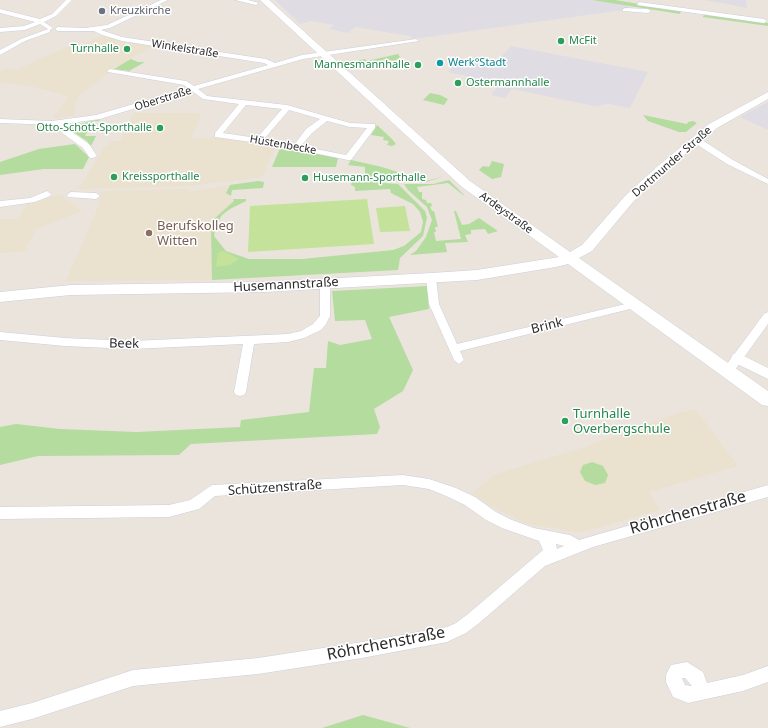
<!DOCTYPE html>
<meta charset="utf-8">
<style>
body{margin:0}
canvas{display:block;background:#eae4dd}
</style>
<canvas width="768" height="728"></canvas>
<script>
const g = document.querySelector('canvas').getContext('2d');
g.lineJoin = 'round';
function fill(path, color) {
  g.fillStyle = color;
  g.fill(path, 'evenodd');
}
function toPath(rows) {
  const path = new Path2D();
  for (const r of rows) {
    path.moveTo(r[0], r[1]);
    for (let i = 2; i < r.length; i += 2) path.lineTo(r[i], r[i + 1]);
  }
  return path;
}
function trace(path, color, width, dash) {
  g.strokeStyle = color;
  g.lineWidth = width;
  g.lineCap = dash ? 'butt' : 'round';
  g.setLineDash(dash || []);
  g.stroke(path);
}
function write(font, color, halo, rows, align = 'center') {
  g.font = font + ' "Noto Sans",sans-serif';
  g.lineWidth = 3;
  g.setLineDash([]);
  g.textBaseline = 'middle';
  g.strokeStyle = halo;
  g.fillStyle = color;
  for (const [text, x, y, turn = 0] of rows) {
    g.save();
    g.translate(x, y);
    g.rotate((+turn || 0) * Math.PI / 180);
    g.textAlign = isNaN(turn) ? turn : align;
    if (halo) g.strokeText(text, 0, 0);
    g.fillText(text, 0, 0);
    g.restore();
  }
}
fill(toPath([
 [275,0,592,0,626,5,631,9,413,39,410,36,355,27,348,33,329,29,334,25,311,21,300,24],
 [704,0,746,0,747,8,727,4],
 [511,46,648,72,630,108,609,104,600,105,599,107,512,89,505,98,491,95,500,83,448,72,455,64,462,66,466,62,492,67],
 [768,102,768,130,740,117]
]), '#dfdde3');
fill(toPath([
 [103,35,122,41,152,46,114,69,79,96,75,104,75,116,53,118,67,99,67,96,35,87,0,82,0,75,2,74,0,72,6,68,16,70,75,43,81,45],
 [134,113,201,113,191,139,220,138,276,146,262,177,190,186,78,189,105,146,109,146,111,141,120,141,127,128,125,128],
 [228,185,226,193,234,201,215,218,211,228,212,280,66,281,98,207,101,191,190,189,189,192],
 [56,195,61,195,82,211,36,229,24,252,0,253,0,219,18,219,28,203,43,200],
 [695,409,738,466,649,492,660,510,593,529,576,532,528,524,489,505,472,493,496,474,582,448,678,413]
]), '#eae1ce');
fill(toPath([
 [592,0,615,0,681,11,680,14],
 [704,14,768,23,768,26,703,17],
 [398,54,400,57,395,61,384,59,377,65,357,61,365,59,367,61],
 [131,59,138,62,145,62,129,71,114,69],
 [430,93,440,95,448,99,444,105,423,100],
 [643,115,687,124,688,122,693,121,697,123,686,132,679,132,648,121],
 [100,119,99,121,93,121,85,136,96,136,91,146,87,141,72,131,72,127,76,125],
 [377,125,392,139,396,144,392,146,387,145,389,141,383,140,384,137,371,135],
 [75,144,89,157,83,169,44,169,0,175,0,162,39,149],
 [281,146,338,158,336,167,272,167],
 [351,160,382,167,426,181,445,176,426,182,365,177,365,167,348,165],
 [492,161,504,164,501,177,492,179,479,170,483,166,489,167],
 [449,180,464,195,463,195,448,183,417,187,419,192,422,192,422,199,426,200,427,203,431,203,432,206,430,207,432,211,434,211,438,227,435,227,436,232,434,232,436,241,461,239,454,211,456,211,462,225,469,224,479,218,498,231,488,234,485,229,471,230,471,234,465,235,468,242,445,243,447,252,410,255,416,251,426,237,432,220,427,207,408,190,404,184,433,184],
 [258,181,264,182,263,188,232,190,231,196,226,193,230,185],
 [352,181,398,184,425,211,427,218,423,236,400,258,398,270,212,280,211,228,215,218,234,201,233,199,246,199,246,201,230,209,222,215,216,225,214,236,226,251,249,259,302,259,393,250,404,246,421,232,423,222,420,212,413,204,391,193,390,189,355,191,355,187,351,185],
 [428,286,429,309,389,317,413,370,403,391,374,409,380,427,377,434,191,444,179,455,38,456,0,465,0,427,16,424,60,429,137,432,240,427,241,420,309,412,314,368,326,368,328,341,340,345,372,339,365,320,335,321,332,291],
 [592,462,603,466,608,475,605,483,595,485,585,481,580,472,583,465],
 [363,715,410,728,322,728]
]), '#b4dc9e');
fill(toPath([
 [367,199,374,244,248,252,250,206],
 [405,206,410,231,380,232,376,208],
 [222,251,224,251,239,259,229,265,216,267,218,253]
]), '#c5e29b');
const minor = toPath([
 [66,0,72,0,56,16,44,22,53,28,50,30,50,32,25,41,0,55,0,50,21,39,48,29,40,24,25,30,0,32,0,28,24,26,35,22,0,13,0,9,40,19,52,14,66,0],
 [161,0,168,0,110,28,101,30,122,37,266,59,275,63,302,55,416,39,419,41,303,59,198,89,207,96,287,105,350,123,375,124,375,128,351,160,348,160,280,146,215,137,215,133,239,104,203,99,192,91,100,119,63,124,68,129,89,144,97,156,93,158,90,158,83,148,62,133,56,125,0,123,0,119,52,121,96,115,188,88,184,85,108,72,107,71,110,69,186,81,194,86,268,65,264,63,122,41,102,35,94,31,58,31,55,29,58,27,85,28,107,25,161,0],
 [246,105,282,109,257,138,223,133,246,105],
 [289,110,320,119,306,129,294,145,264,139,289,110],
 [327,121,350,127,367,128,346,155,301,146,312,133,327,121],
 [235,0,248,0,259,3,256,5,235,0],
 [639,2,764,19,767,21,764,23,637,5,639,2],
 [625,8,648,9,651,11,648,13,623,11,623,9,625,8],
 [693,138,699,138,733,160,768,179,768,184,727,164,693,142,693,138],
 [47,191,51,194,50,196,35,202,0,207,0,201,30,198,47,191],
 [71,192,96,193,100,196,96,199,68,197,67,195,71,192],
 [431,275,436,278,439,304,457,344,634,302,639,305,634,308,460,351,464,360,459,364,454,360,429,304,426,278,431,275],
 [325,280,330,283,330,316,326,324,321,330,304,338,288,342,254,344,246,392,244,395,240,396,236,395,234,392,243,344,131,349,65,346,0,340,0,332,65,338,131,341,288,334,301,331,313,324,318,318,320,316,320,283,325,280],
 [768,312,768,324,732,374,724,374,722,371,724,368,764,314,768,312],
 [403,475,429,479,456,488,475,497,496,512,512,520,534,528,570,535,579,540,768,485,768,497,593,547,545,566,478,624,466,633,447,642,362,658,258,674,133,686,32,719,0,727,0,711,32,703,133,670,258,658,362,642,447,627,456,623,468,614,543,550,539,541,502,528,486,520,465,505,446,496,429,489,403,485,215,496,199,509,169,517,0,519,0,507,169,505,190,500,212,485,403,475],
 [556,544,564,546,557,549,556,544],
 [687,662,703,672,707,683,743,675,768,666,768,682,743,691,688,703,673,697,666,682,666,675,671,665,687,662],
 [682,678,685,678,692,686,685,685,682,678]
]);
const tertiary = toPath([
 [738,353,768,368,768,379,733,362,731,358,733,354,738,353]
]);
const secondary = toPath([
 [260,0,269,0,470,181,570,252,582,245,625,196,659,165,709,124,768,92,768,99,717,128,667,169,633,202,592,251,579,258,768,391,768,406,762,405,568,264,556,267,477,280,265,292,71,295,0,302,0,292,71,285,265,282,431,273,477,270,559,257,462,187,260,0]
]);
trace(minor, '#cbceda', 1);
trace(tertiary, '#cbceda', 1);
trace(secondary, '#cbceda', 1);
fill(minor, '#fff');
fill(tertiary, '#fff');
fill(secondary, '#fff');
for (const [x, y, r, color] of [
 [102,11,4,"#6b7280"],
 [561,41,4,"#2e9e5b"],
 [127,49,4,"#2e9e5b"],
 [440,63,4,"#0f9aa8"],
 [418,65,4,"#2e9e5b"],
 [458,83,4,"#2e9e5b"],
 [160,128,4,"#2e9e5b"],
 [114,177,4,"#2e9e5b"],
 [305,178,4,"#2e9e5b"],
 [149,233,4,"#8d6e63"],
 [565,421,4,"#2e9e5b"]
]) {
  const dot = new Path2D();
  dot.arc(x, y, r, 0, 2 * Math.PI);
  g.fillStyle = color;
  g.fill(dot);
  trace(dot, '#fff', 1.5);
}
write('11px', '#5b616d', '#fff', [
 ["Kreuzkirche",110,11]
], 'left');
write('11px', '#27864d', '#fff', [
 ["McFit",569,41],
 ["Turnhalle",119,49,"right"],
 ["Mannesmannhalle",410,65,"right"],
 ["Ostermannhalle",466,83],
 ["Otto-Schott-Sporthalle",152,128,"right"],
 ["Kreissporthalle",122,177],
 ["Husemann-Sporthalle",313,178]
], 'left');
write('11px', '#2a2a2a', '#fff', [
 ["Winkelstraße",185,49,9],
 ["Oberstraße",163,99,-17],
 ["Hüstenbecke",283,145,10],
 ["Dortmunder Straße",672,162,-41],
 ["Ardeystraße",506,213,36]
]);
write('11px', '#0d838f', '#fff', [
 ["Werk°Stadt",448,63]
], 'left');
write('13px', '#785e54', '#fff', [
 ["Berufskolleg",157,226],
 ["Witten",157,241]
], 'left');
write('13px', '#2a2a2a', '#fff', [
 ["Husemannstraße",286,285,-3],
 ["Brink",547,326,-14],
 ["Beek",124,344,1],
 ["Schützenstraße",275,488,-4]
]);
write('13px', '#27864d', '#fff', [
 ["Turnhalle",573,414],
 ["Overbergschule",573,429]
], 'left');
write('16px', '#2a2a2a', '#fff', [
 ["Röhrchenstraße",688,513,-16],
 ["Röhrchenstraße",386,644,-11]
]);
</script>
